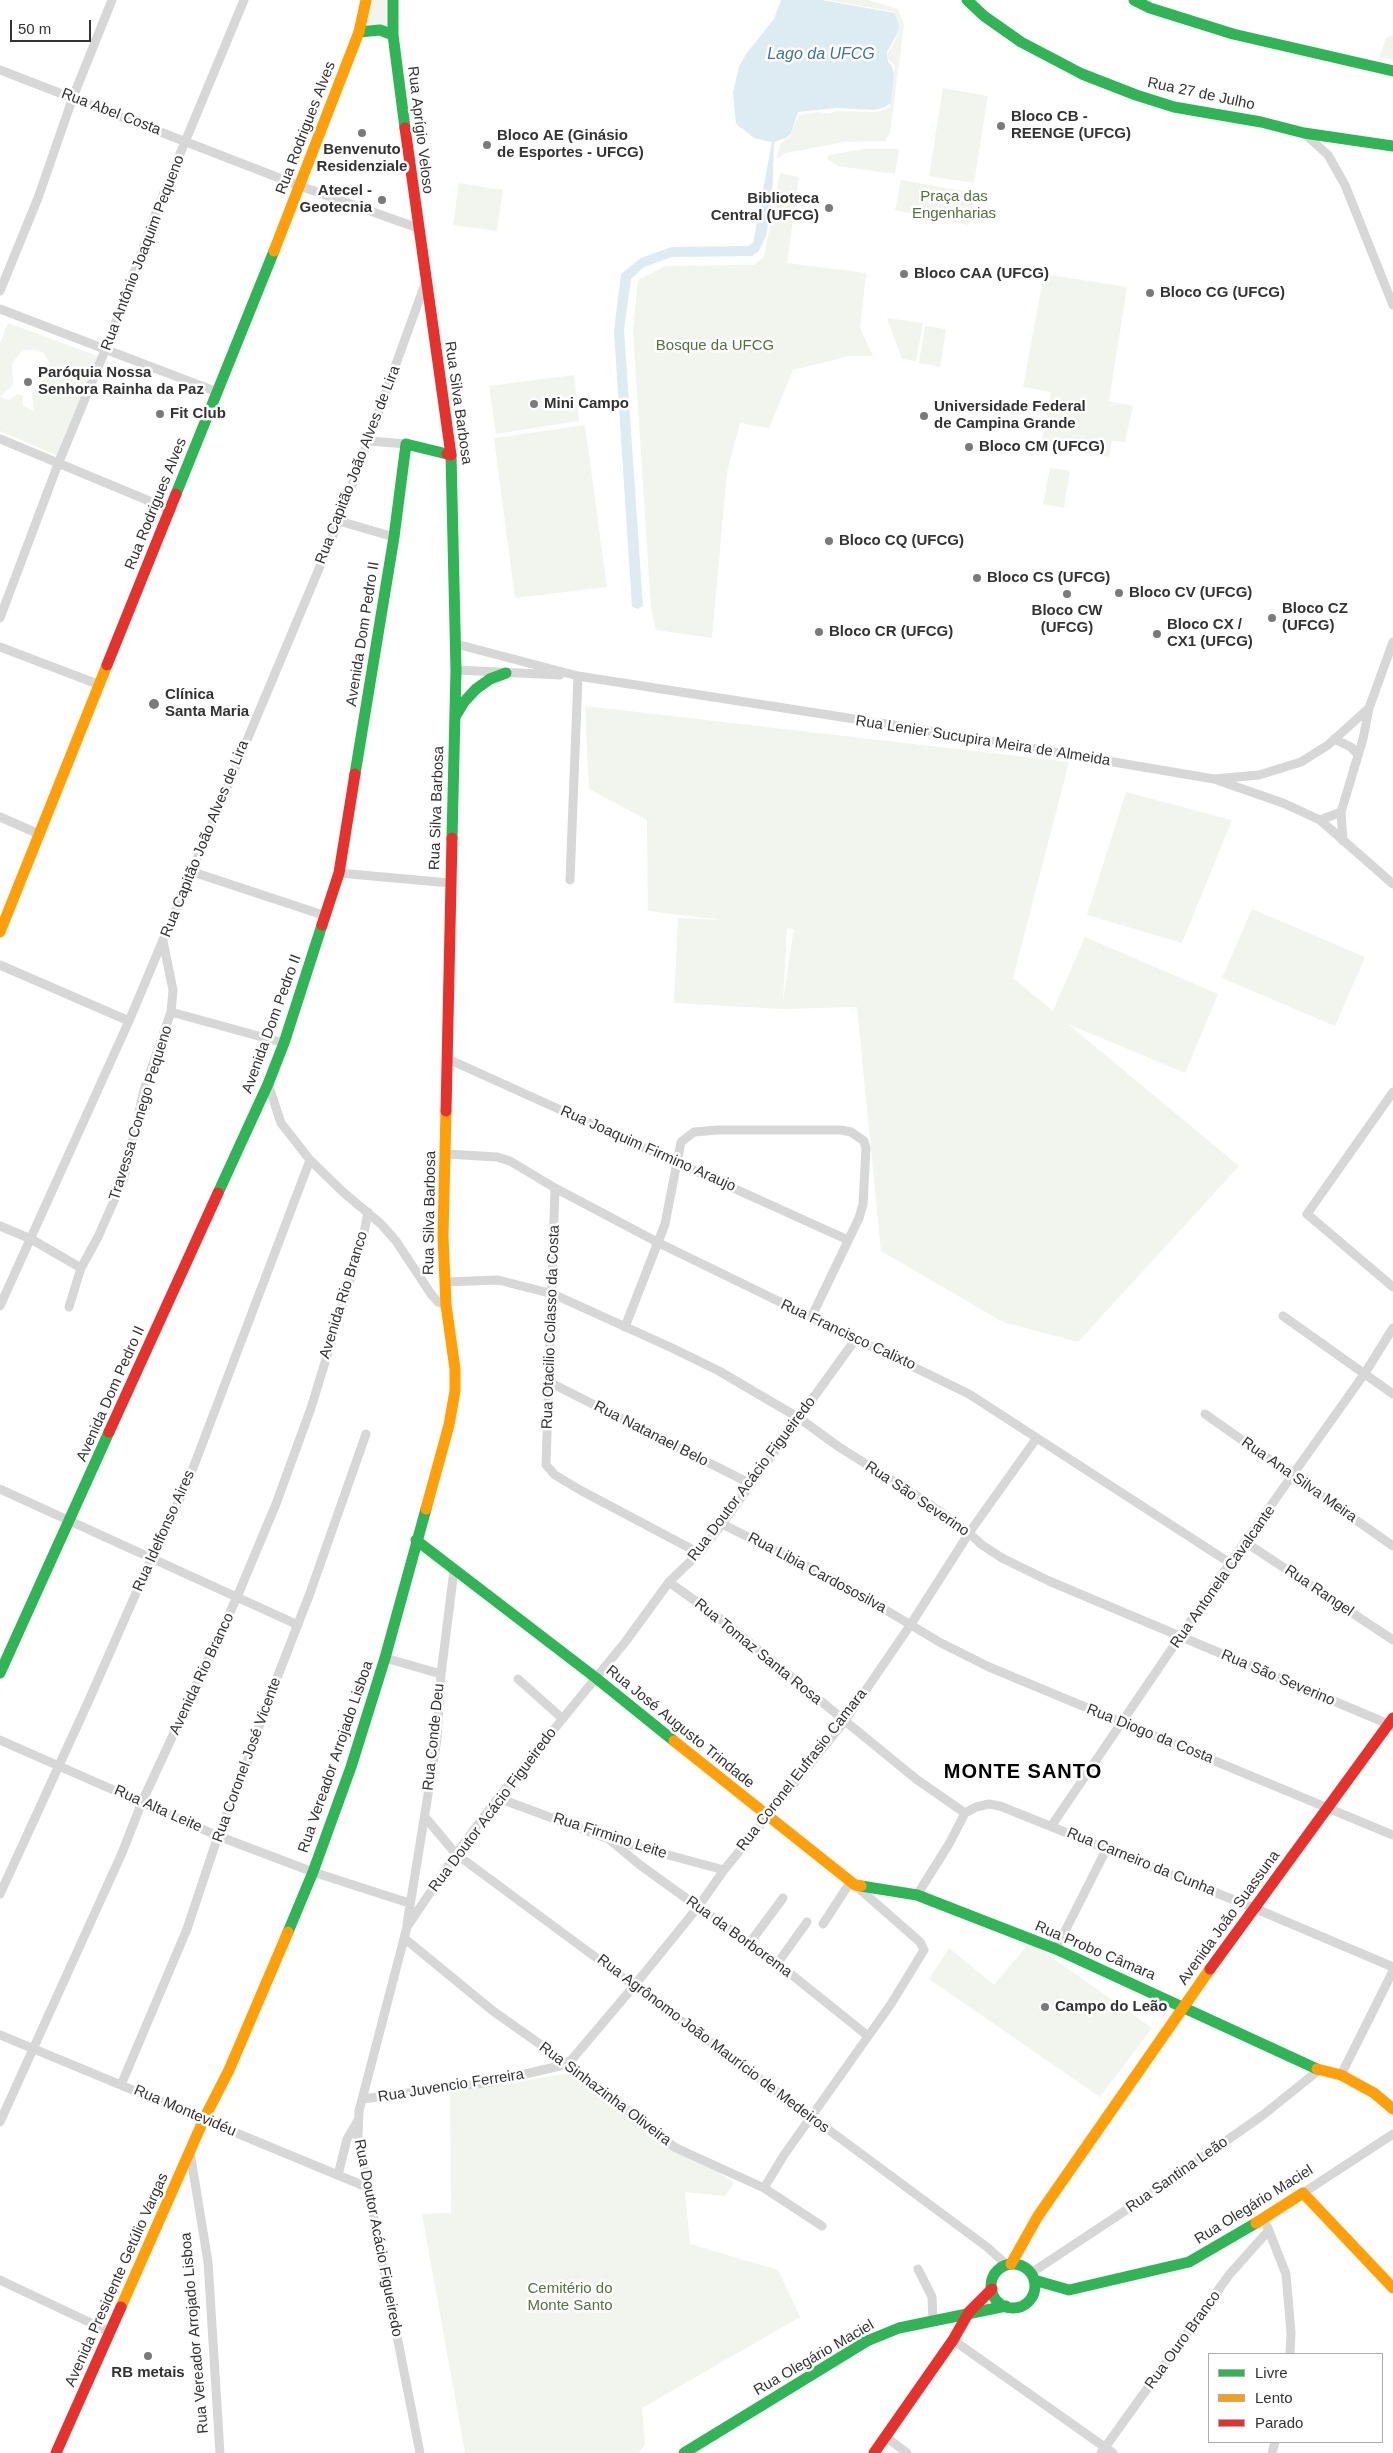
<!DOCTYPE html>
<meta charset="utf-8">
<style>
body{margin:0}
#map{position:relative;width:1393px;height:2453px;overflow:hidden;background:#fff;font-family:Helvetica,sans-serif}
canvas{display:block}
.legend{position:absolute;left:1208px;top:2353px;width:175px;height:90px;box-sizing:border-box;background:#fff;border:1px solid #adadad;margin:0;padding:6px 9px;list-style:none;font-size:15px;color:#333}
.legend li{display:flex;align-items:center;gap:10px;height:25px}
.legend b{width:25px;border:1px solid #adadad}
.scale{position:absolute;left:10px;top:20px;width:81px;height:22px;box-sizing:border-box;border:2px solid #333;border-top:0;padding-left:6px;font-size:15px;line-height:18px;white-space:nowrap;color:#333;-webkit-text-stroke:4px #fff;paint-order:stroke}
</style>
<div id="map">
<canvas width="1393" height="2453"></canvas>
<ul class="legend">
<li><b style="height:6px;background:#30b455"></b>Livre</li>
<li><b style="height:6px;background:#ff9f0a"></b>Lento</li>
<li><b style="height:6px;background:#e5322d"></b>Parado</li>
</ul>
<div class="scale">50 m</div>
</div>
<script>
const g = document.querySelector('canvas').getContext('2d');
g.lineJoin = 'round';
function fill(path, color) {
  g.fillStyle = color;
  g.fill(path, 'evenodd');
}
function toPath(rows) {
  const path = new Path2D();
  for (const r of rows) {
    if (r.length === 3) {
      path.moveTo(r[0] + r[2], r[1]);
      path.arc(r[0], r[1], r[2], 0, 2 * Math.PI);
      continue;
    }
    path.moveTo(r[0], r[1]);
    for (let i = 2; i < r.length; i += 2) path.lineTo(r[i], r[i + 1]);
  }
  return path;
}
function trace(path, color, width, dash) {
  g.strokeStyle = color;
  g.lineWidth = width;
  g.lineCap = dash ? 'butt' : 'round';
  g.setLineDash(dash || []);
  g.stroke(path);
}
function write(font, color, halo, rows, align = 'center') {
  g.font = font + ' Helvetica,sans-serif';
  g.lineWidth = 5;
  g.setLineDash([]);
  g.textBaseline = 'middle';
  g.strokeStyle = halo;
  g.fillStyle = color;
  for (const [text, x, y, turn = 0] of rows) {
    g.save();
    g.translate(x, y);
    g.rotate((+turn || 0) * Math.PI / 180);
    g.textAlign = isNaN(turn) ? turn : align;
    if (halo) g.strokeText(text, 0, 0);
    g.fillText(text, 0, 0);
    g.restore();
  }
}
fill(toPath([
 [370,0,391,0,390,27,365,27],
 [828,0,868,0,898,9,904,25,890,133,885,141,844,142,786,153,776,159,781,143,789,137,799,115,818,112,830,114,835,111,877,112,890,107,895,66,888,59,888,53,896,39,899,27,895,12],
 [1393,35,1393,60,1379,57,1386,38],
 [943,88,988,96,974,183,929,176],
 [864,149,899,149,895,174,838,166,827,159,829,155],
 [780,173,799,177,787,263,866,273,860,328,873,356,850,356,793,370,769,428,740,423,727,472,712,638,656,630,651,608,633,330,638,280,666,266,754,265,764,257],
 [901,180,975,193,969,225,895,210],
 [459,183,503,190,497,231,453,225],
 [1044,274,1127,287,1109,401,1133,406,1125,442,1112,441,1109,457,1041,445,1051,392,1023,387],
 [887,318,923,323,916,361,902,359],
 [8,323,106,359,65,459,0,431,0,343],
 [23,350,35,350,44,353,49,362,46,378,32,392,34,411,23,406,23,396,18,394,9,400,0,397,13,385,12,363],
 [925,326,946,329,940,367,919,363],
 [574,375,579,421,496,434,489,386],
 [585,425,607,587,515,598,494,438],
 [1050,468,1070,471,1064,508,1043,504],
 [585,706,1069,762,1013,978,1053,1011,1085,937,1218,994,1185,1073,1068,1024,1239,1166,1078,1342,1003,1322,881,1251,857,1007,782,1009,674,1003,678,918,722,920,648,911,647,820,589,789],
 [787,928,794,929,783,1001],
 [1126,792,1232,820,1182,943,1087,915],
 [1252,909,1365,957,1335,1026,1222,978],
 [1030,1942,1152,2028,1100,2097,929,1979,949,1948,994,1985],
 [578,2072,734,2183,725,2196,685,2192,690,2244,778,2270,800,2317,642,2408,645,2445,638,2453,465,2453,422,2214,451,2213,450,2092]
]), '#f1f5ed');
fill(toPath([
 [781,0,822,0,895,13,899,27,897,34,887,52,888,62,892,66,894,74,891,103,883,108,874,110,836,108,798,112,791,133,786,138,774,142,772,202,766,236,759,251,752,256,672,257,644,267,631,279,624,330,643,606,638,609,632,607,614,331,621,274,641,258,672,247,748,246,753,243,772,142,754,138,736,124,733,92,739,67,746,54,774,19]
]), '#ddebf3');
trace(toPath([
 [0,70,300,186,418,228],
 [1305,134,1328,155,1345,185,1393,305],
 [0,291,38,198,73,97,112,0],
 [0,309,217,392],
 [0,439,171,510],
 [369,441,406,444],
 [339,521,394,537],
 [0,618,58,464,106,348,160,202,244,0],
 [456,644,578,676,906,727,1214,779,1259,775,1301,762,1328,745,1369,708],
 [0,647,100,685],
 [456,670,560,675],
 [1334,739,1351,747,1358,755],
 [1217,780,1283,803,1320,820,1393,884],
 [0,817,39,834],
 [1320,820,1341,812],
 [1343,841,1341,812,1363,739,1369,708,1393,642],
 [190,871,326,916],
 [339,873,450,883],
 [570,880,578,676],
 [0,965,129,1021],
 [171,1012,284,1043],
 [448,1059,848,1240],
 [268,1084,281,1123,310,1160,343,1192,381,1224,396,1241,431,1294,438,1302,446,1305],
 [1393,1092,1307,1214,1393,1287],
 [446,1154,497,1157,510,1161,555,1188,659,1243,969,1394,1230,1563],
 [555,1188,546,1465,555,1475,580,1490,699,1553],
 [0,1226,31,1239,81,1268],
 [445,1282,498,1280,553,1294,672,1348,719,1371,799,1418,839,1447,925,1501,969,1533,982,1545,1002,1558,1049,1581,1393,1726],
 [0,1306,129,1021,339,521,425,284],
 [69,1307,81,1268,98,1237,124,1178,144,1090,171,1012,173,990,163,941],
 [1283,1316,1393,1394],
 [625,1327,665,1224,681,1142,694,1132,718,1130,841,1130,851,1132,864,1141,866,1148,863,1204,859,1218,811,1318],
 [551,1383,751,1484],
 [1205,1414,1393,1546],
 [0,1489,298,1625],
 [722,1524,839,1582,941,1643,989,1667,1393,1835],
 [1245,1542,1393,1640],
 [669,1582,723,1621,916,1779,965,1813],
 [385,1658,441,1674],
 [518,1679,563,1719],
 [0,1740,218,1836,313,1872,409,1903],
 [498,1798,609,1839,724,1870],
 [425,1817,456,1854,987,2247,1007,2265],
 [1052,1825,1230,1563,1365,1373,1393,1328],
 [609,1839,640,1865,787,1971,868,2036],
 [0,1894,89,1700,151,1559,187,1484,310,1160],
 [917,1895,949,1844,965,1813,976,1807,989,1804,1000,1806,1254,1908,1393,1967],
 [407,1924,437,1739,441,1674,454,1570],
 [823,1924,851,1881],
 [404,1938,493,2011,568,2064,674,2147,764,2188,822,2226],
 [749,1944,783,1898],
 [1056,1949,1107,1848],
 [777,1964,807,1922],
 [0,2035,369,2188],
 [1341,2075,1393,1971],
 [121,2085,187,1929,218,1836,245,1769,263,1714,310,1593,366,1434],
 [363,2099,491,2082,568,2064,634,1986,698,1907,724,1870,844,1722,911,1624,969,1533,1036,1439],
 [0,2122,122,1853,142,1802,237,1597,276,1504,311,1408,363,1238,368,1212],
 [190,2152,208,2262,220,2453],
 [338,2175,347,2139,357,2122],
 [764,2188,784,2155,891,2004,924,1950,920,1942,855,1885],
 [1303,2193,1393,2134],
 [1267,2226,1286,2274,1291,2333,1290,2354],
 [918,2269,932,2297,933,2321],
 [1031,2273,1152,2193,1263,2115,1319,2070],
 [0,2280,110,2332],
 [953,2340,1113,2453],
 [886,2437,907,2453],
 [420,2453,358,2137,359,2111,407,1927,456,1854,498,1798,626,1641,669,1582,699,1553,722,1524,855,1340],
 [1101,2453,1229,2275,1269,2230],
 [1272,2453,1275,2442]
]), '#d7d7d7', 9);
trace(toPath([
 [393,0,393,35,405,128],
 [967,0,984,16,1021,42,1082,74,1136,95,1174,107,1261,122,1304,133,1393,146],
 [1134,0,1150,8,1233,34,1393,71],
 [359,32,380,30,393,35],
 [451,455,456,670,452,838],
 [176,494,274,251],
 [455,717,464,702,476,689,490,679,506,673],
 [355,774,394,537,406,444,447,454],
 [218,1193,268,1084,284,1043,322,925],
 [416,1540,596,1678,674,1741],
 [0,1673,109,1432],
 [861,1886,917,1895,1056,1949,1317,2069],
 [288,1932,313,1872,351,1767,385,1658,426,1509],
 [1013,2286,22],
 [1034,2280,1069,2290,1189,2262,1256,2223],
 [684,2453,867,2341,899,2328,1006,2306]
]), '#30b455', 11);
trace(toPath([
 [274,251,359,32,366,0],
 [0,932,107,665],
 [426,1509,449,1425,455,1391,455,1369,446,1305,443,1236,446,1111],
 [674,1741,855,1885,861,1886],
 [1317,2069,1341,2075,1374,2093,1393,2109],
 [1256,2223,1303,2193,1393,2288],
 [1011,2264,1038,2216,1210,1969],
 [121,2307,204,2119,229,2070,288,1932]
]), '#ff9f0a', 11);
trace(toPath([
 [405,128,451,455,447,454],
 [107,665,176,494],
 [322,925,339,873,355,774],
 [446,1111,452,838],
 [109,1432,218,1193],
 [1210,1969,1393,1718],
 [56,2453,121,2307],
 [874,2453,953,2340,969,2312,992,2289]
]), '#e5322d', 11);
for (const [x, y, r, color] of [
 [1001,126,5,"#7a7a7a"],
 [362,133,5,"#7a7a7a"],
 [487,145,5,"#7a7a7a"],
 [382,200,5,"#7a7a7a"],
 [829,208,5,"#7a7a7a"],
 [904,274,5,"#7a7a7a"],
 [1150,293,5,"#7a7a7a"],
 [28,382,5,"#7a7a7a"],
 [534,404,5,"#7a7a7a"],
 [160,414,5,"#7a7a7a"],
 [924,416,5,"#7a7a7a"],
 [969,447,5,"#7a7a7a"],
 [829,541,5,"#7a7a7a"],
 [977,578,5,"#7a7a7a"],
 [1119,593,5,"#7a7a7a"],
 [1067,594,5,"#7a7a7a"],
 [1272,618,5,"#7a7a7a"],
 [819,632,5,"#7a7a7a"],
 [1157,634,5,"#7a7a7a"],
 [154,704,6,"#7a7a7a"],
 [1045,2007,5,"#7a7a7a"],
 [148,2356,5,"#7a7a7a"]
]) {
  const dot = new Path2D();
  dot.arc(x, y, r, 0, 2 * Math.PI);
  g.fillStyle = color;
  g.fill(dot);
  trace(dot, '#fff', 2);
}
write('15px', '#333', '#fff', [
 ["Rua 27 de Julho",1201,94,12],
 ["Rua Abel Costa",111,112,21],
 ["Rua Rodrigues Alves",306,128,-69],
 ["Rua Aprígio Veloso",420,130,83],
 ["Rua Antônio Joaquim Pequeno",143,253,-69],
 ["Rua Silva Barbosa",458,403,82],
 ["Rua Capitão João Alves de Lira",358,465,-69],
 ["Rua Rodrigues Alves",156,504,-68],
 ["Avenida Dom Pedro II",363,634,-81],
 ["Rua Lenier Sucupira Meira de Almeida",983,741,9],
 ["Rua Silva Barbosa",437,808,-88],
 ["Rua Capitão João Alves de Lira",205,839,-68],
 ["Avenida Dom Pedro II",272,1024,-70],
 ["Travessa Conego Pequeno",141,1113,-73],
 ["Rua Joaquim Firmino Araujo",648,1149,24],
 ["Rua Silva Barbosa",430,1213,-89],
 ["Avenida Rio Branco",344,1295,-73],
 ["Rua Otacilio Colasso da Costa",551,1327,-88],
 ["Rua Francisco Calixto",848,1335,25],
 ["Avenida Dom Pedro II",111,1394,-66],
 ["Rua Natanael Belo",651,1434,27],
 ["Rua Doutor Acácio Figueiredo",752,1479,-53],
 ["Rua Ana Silva Meira",1299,1480,35],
 ["Rua São Severino",917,1499,34],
 ["Rua Idelfonso Aires",164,1531,-66],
 ["Rua Libia Cardososilva",817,1573,28],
 ["Rua Antonela Cavalcante",1223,1577,-55],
 ["Rua Rangel",1319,1591,34],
 ["Rua Tomaz Santa Rosa",758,1652,39],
 ["Avenida Rio Branco",202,1674,-65],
 ["Rua São Severino",1278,1678,23],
 ["Rua José Augusto Trindade",680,1727,39],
 ["Rua Diogo da Costa",1150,1734,22],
 ["Rua Conde Deu",434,1737,-84],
 ["Rua Vereador Arrojado Lisboa",336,1757,-71],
 ["Rua Coronel José Vicente",247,1760,-70],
 ["Rua Coronel Eufrasio Camara",802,1770,-52],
 ["Rua Alta Leite",158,1809,24],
 ["Rua Doutor Acácio Figueiredo",493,1810,-53],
 ["Rua Firmino Leite",610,1836,18],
 ["Rua Carneiro da Cunha",1141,1862,22],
 ["Avenida João Suassuna",1229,1918,-54],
 ["Rua da Borborema",739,1937,36],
 ["Rua Probo Câmara",1095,1951,23],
 ["Rua Agrônomo João Maurício de Medeiros",713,2044,37],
 ["Rua Juvencio Ferreira",451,2086,-9],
 ["Rua Sinhazinha Oliveira",605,2094,37],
 ["Rua Montevidéu",185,2111,23],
 ["Rua Santina Leão",1177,2175,-35],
 ["Rua Olegário Maciel",1254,2205,-32],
 ["Rua Doutor Acácio Figueiredo",378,2238,79],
 ["Avenida Presidente Getúlio Vargas",117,2280,-66],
 ["Rua Vereador Arrojado Lisboa",195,2333,-95],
 ["Rua Ouro Branco",1183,2340,-54],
 ["Rua Olegário Maciel",814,2358,-30]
]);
write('bold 15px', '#333', '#fff', [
 ["Bloco CB -",1011,117],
 ["REENGE (UFCG)",1011,134],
 ["Bloco AE (Ginásio",497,136],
 ["de Esportes - UFCG)",497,153],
 ["Benvenuto",362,150,"center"],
 ["Residenziale",362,167,"center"],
 ["Atecel -",372,191,"right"],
 ["Geotecnia",372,208,"right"],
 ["Biblioteca",819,199,"right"],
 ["Central (UFCG)",819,216,"right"],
 ["Bloco CAA (UFCG)",914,274],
 ["Bloco CG (UFCG)",1160,293],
 ["Paróquia Nossa",38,373],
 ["Senhora Rainha da Paz",38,390],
 ["Mini Campo",544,404],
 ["Universidade Federal",934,407],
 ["de Campina Grande",934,424],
 ["Fit Club",170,414],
 ["Bloco CM (UFCG)",979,447],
 ["Bloco CQ (UFCG)",839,541],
 ["Bloco CS (UFCG)",987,578],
 ["Bloco CV (UFCG)",1129,593],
 ["Bloco CZ",1282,609],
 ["(UFCG)",1282,626],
 ["Bloco CW",1067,611,"center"],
 ["(UFCG)",1067,628,"center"],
 ["Bloco CX /",1167,625],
 ["CX1 (UFCG)",1167,642],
 ["Bloco CR (UFCG)",829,632],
 ["Clínica",165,695],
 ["Santa Maria",165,712],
 ["Campo do Leão",1055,2007],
 ["RB metais",148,2373,"center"]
], 'left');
write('15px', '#56703f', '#fff', [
 ["Praça das",954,197],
 ["Engenharias",954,214],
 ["Bosque da UFCG",715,346],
 ["Cemitério do",570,2289],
 ["Monte Santo",570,2306]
]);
write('italic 16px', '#3f7597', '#fff', [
 ["Lago da UFCG",821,55]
]);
g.letterSpacing = '1px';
write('bold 20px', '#000', '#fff', [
 ["MONTE SANTO",1023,1772]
]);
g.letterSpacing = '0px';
</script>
